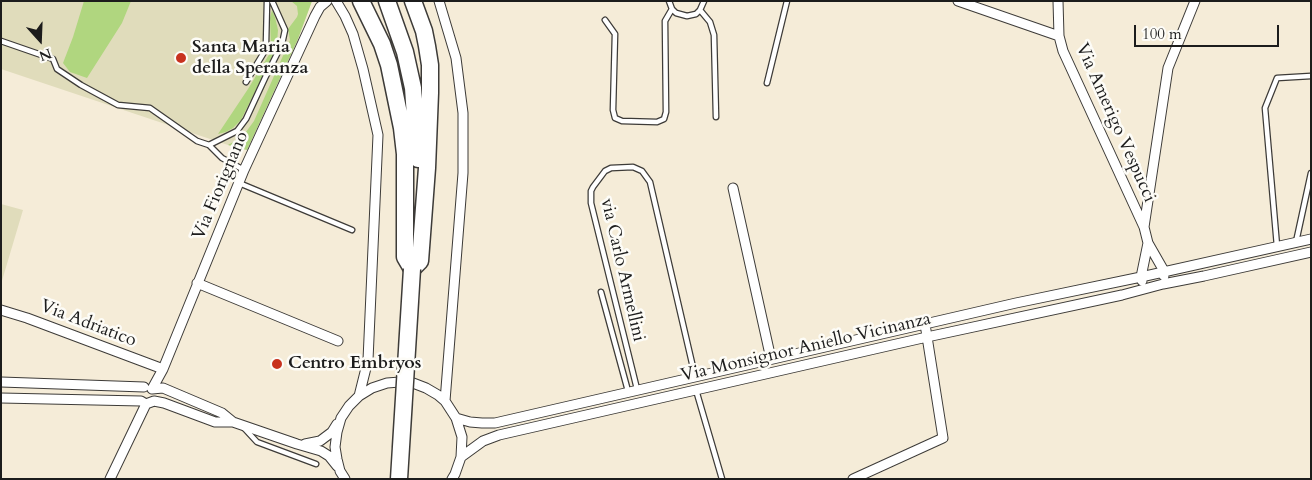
<!DOCTYPE html>
<style>
body{margin:0}
#map{position:relative;width:1312px;height:480px;overflow:hidden;background:#f5ecd8;font-family:Cardo,serif}
canvas{display:block}
.frame{position:absolute;inset:0;border:2px solid #1c1c1c;pointer-events:none}
.north{position:absolute;left:15px;top:15px;width:50px;height:50px;-webkit-text-stroke:4px #fdfcf7;paint-order:stroke;rotate:160deg;font-size:14px;font-weight:700;line-height:20px;text-align:center;color:#1c1c1c}
.north::after{content:'';display:block;margin:auto;width:18px;height:22px;background:#1c1c1c;clip-path:polygon(50% 0,100% 100%,50% 72%,0 100%)}
.scale{position:absolute;left:1134px;top:25px;width:145px;height:22px;box-sizing:border-box;border:2px solid #1c1c1c;border-top:0;padding-left:6px;font-size:15px;line-height:18px;white-space:nowrap;color:#1c1c1c;-webkit-text-stroke:4px #fdfcf7;paint-order:stroke}
</style>
<div id="map">
<canvas width="1312" height="480"></canvas>
<div class="frame"></div>
<div class="north">N</div>
<div class="scale">100 m</div>
</div>
<script>
const g = document.querySelector('canvas').getContext('2d');
g.lineJoin = 'round';
function fill(path, color) {
  g.fillStyle = color;
  g.fill(path, 'evenodd');
}
function toPath(rows) {
  const path = new Path2D();
  for (const r of rows) {
    path.moveTo(r[0], r[1]);
    for (let i = 2; i < r.length; i += 2) path.lineTo(r[i], r[i + 1]);
  }
  return path;
}
function trace(path, color, width, dash) {
  g.strokeStyle = color;
  g.lineWidth = width;
  g.lineCap = dash ? 'butt' : 'round';
  g.setLineDash(dash || []);
  g.stroke(path);
}
function write(font, color, halo, rows, align = 'center') {
  g.font = font + ' Cardo,serif';
  g.lineWidth = 5;
  g.setLineDash([]);
  g.textBaseline = 'middle';
  g.strokeStyle = halo;
  g.fillStyle = color;
  for (const [text, x, y, turn = 0] of rows) {
    g.save();
    g.translate(x, y);
    g.rotate((+turn || 0) * Math.PI / 180);
    g.textAlign = isNaN(turn) ? turn : align;
    if (halo) g.strokeText(text, 0, 0);
    g.fillText(text, 0, 0);
    g.restore();
  }
}
fill(toPath([
 [1,1,312,1,298,39,247,150,228,145,1,69],
 [1,204,23,210,1,284]
]), '#e0dcbb');
fill(toPath([
 [84,1,131,1,122,23,87,78,70,72,63,63,73,37],
 [291,1,312,1,298,39,247,150,228,145,243,136,254,121,290,40,288,29,297,17,298,14,297,6],
 [272,10,275,17,278,30,277,43,273,55,241,120,233,128,226,132,218,134,248,89,270,53,271,48,270,18]
]), '#b0d67f');
const service = toPath([
 [669,1,672,9,676,13,687,16,696,14,700,10,704,1],
 [700,10,710,22,714,35,716,117],
 [605,20,615,34,613,110,615,118,622,121,657,122,664,119,666,112,665,21,672,9],
 [1,41,53,59,57,69,81,85,118,105,150,108,197,141,209,145],
 [246,82,263,54,266,44,267,1],
 [767,83,787,1],
 [244,170,222,158,209,145,237,131,246,119,265,78,282,44,285,30,272,1],
 [239,183,352,230],
 [1296,242,1311,173],
 [1277,246,1265,108,1277,78,1311,76],
 [601,292,628,391],
 [637,389,591,203,591,191,593,187,605,171,611,168,633,167,642,171,650,182,695,376],
 [696,390,722,479],
 [245,429,257,442,316,464]
]);
const minor = toPath([
 [336,1,345,16,353,34,363,69,378,135,368,360,359,396],
 [439,1,456,58,463,113,463,173,445,401],
 [958,1,1059,36],
 [1058,1,1059,36,1063,51,1144,227,1148,243,1141,277,1142,281],
 [733,188,771,359],
 [1144,227,1168,68,1195,1],
 [1148,243,1164,271,1164,276],
 [197,283,338,341],
 [1,310,27,318,163,369],
 [1,382,144,387],
 [152,389,163,369,244,170,315,16,320,7,327,1],
 [152,389,163,388,222,413,233,422,297,444,321,451,329,456,337,466],
 [1,398,141,401,146,404,154,401],
 [154,401,164,403,215,422,233,422],
 [456,418,470,422,482,423,495,423,925,324,1016,303,1141,277,1311,239],
 [305,444,320,441,332,432,337,424],
 [461,457,483,441,499,435,927,337,1122,295,1163,284,1204,276,1311,252],
 [110,479,146,404],
 [345,479,340,471,337,459,335,447,337,432,341,418,349,406,359,396,372,388,387,383,400,382,413,383,426,388,438,395,445,401,456,418,462,437,461,457,455,474,452,479],
 [853,479,943,438,925,324]
]);
const motorway = toPath([
 [361,1,382,44,389,65,402,128,405,154,405,257,412,269],
 [387,1,405,52,413,88,418,159],
 [412,269,420,261,427,168,430,93,430,65,427,46,424,31,413,1]
]);
trace(service, '#3d3b38', 7);
trace(minor, '#3d3b38', 11);
trace(motorway, '#3d3b38', 19);
trace(service, '#fff', 4.5);
trace(minor, '#fff', 9);
trace(motorway, '#fff', 16);
const motorwayBridge = toPath([
 [399,479,412,269]
]);
trace(motorwayBridge, '#3d3b38', 19, []);
trace(motorwayBridge, '#fff', 16);
for (const [x, y, r, color] of [
 [181,58,6,"#c8321e"],
 [277,364,6,"#c8321e"]
]) {
  const dot = new Path2D();
  dot.arc(x, y, r, 0, 2 * Math.PI);
  g.fillStyle = color;
  g.fill(dot);
  trace(dot, '#fdfcf7', 2);
}
write('bold 18px', '#1c1c1c', '#fdfcf7', [
 ["Santa Maria",192,48],
 ["della Speranza",192,69],
 ["Centro Embryos",288,364]
], 'left');
write('18px', '#1c1c1c', '#fdfcf7', [
 ["Via Amerigo Vespucci",1115,123,66],
 ["Via Fiorignano",221,186,-67],
 ["via Carlo Armellini",622,270,77],
 ["Via Adriatico",88,324,21],
 ["Via Monsignor Aniello Vicinanza",806,348,-13]
]);
</script>
